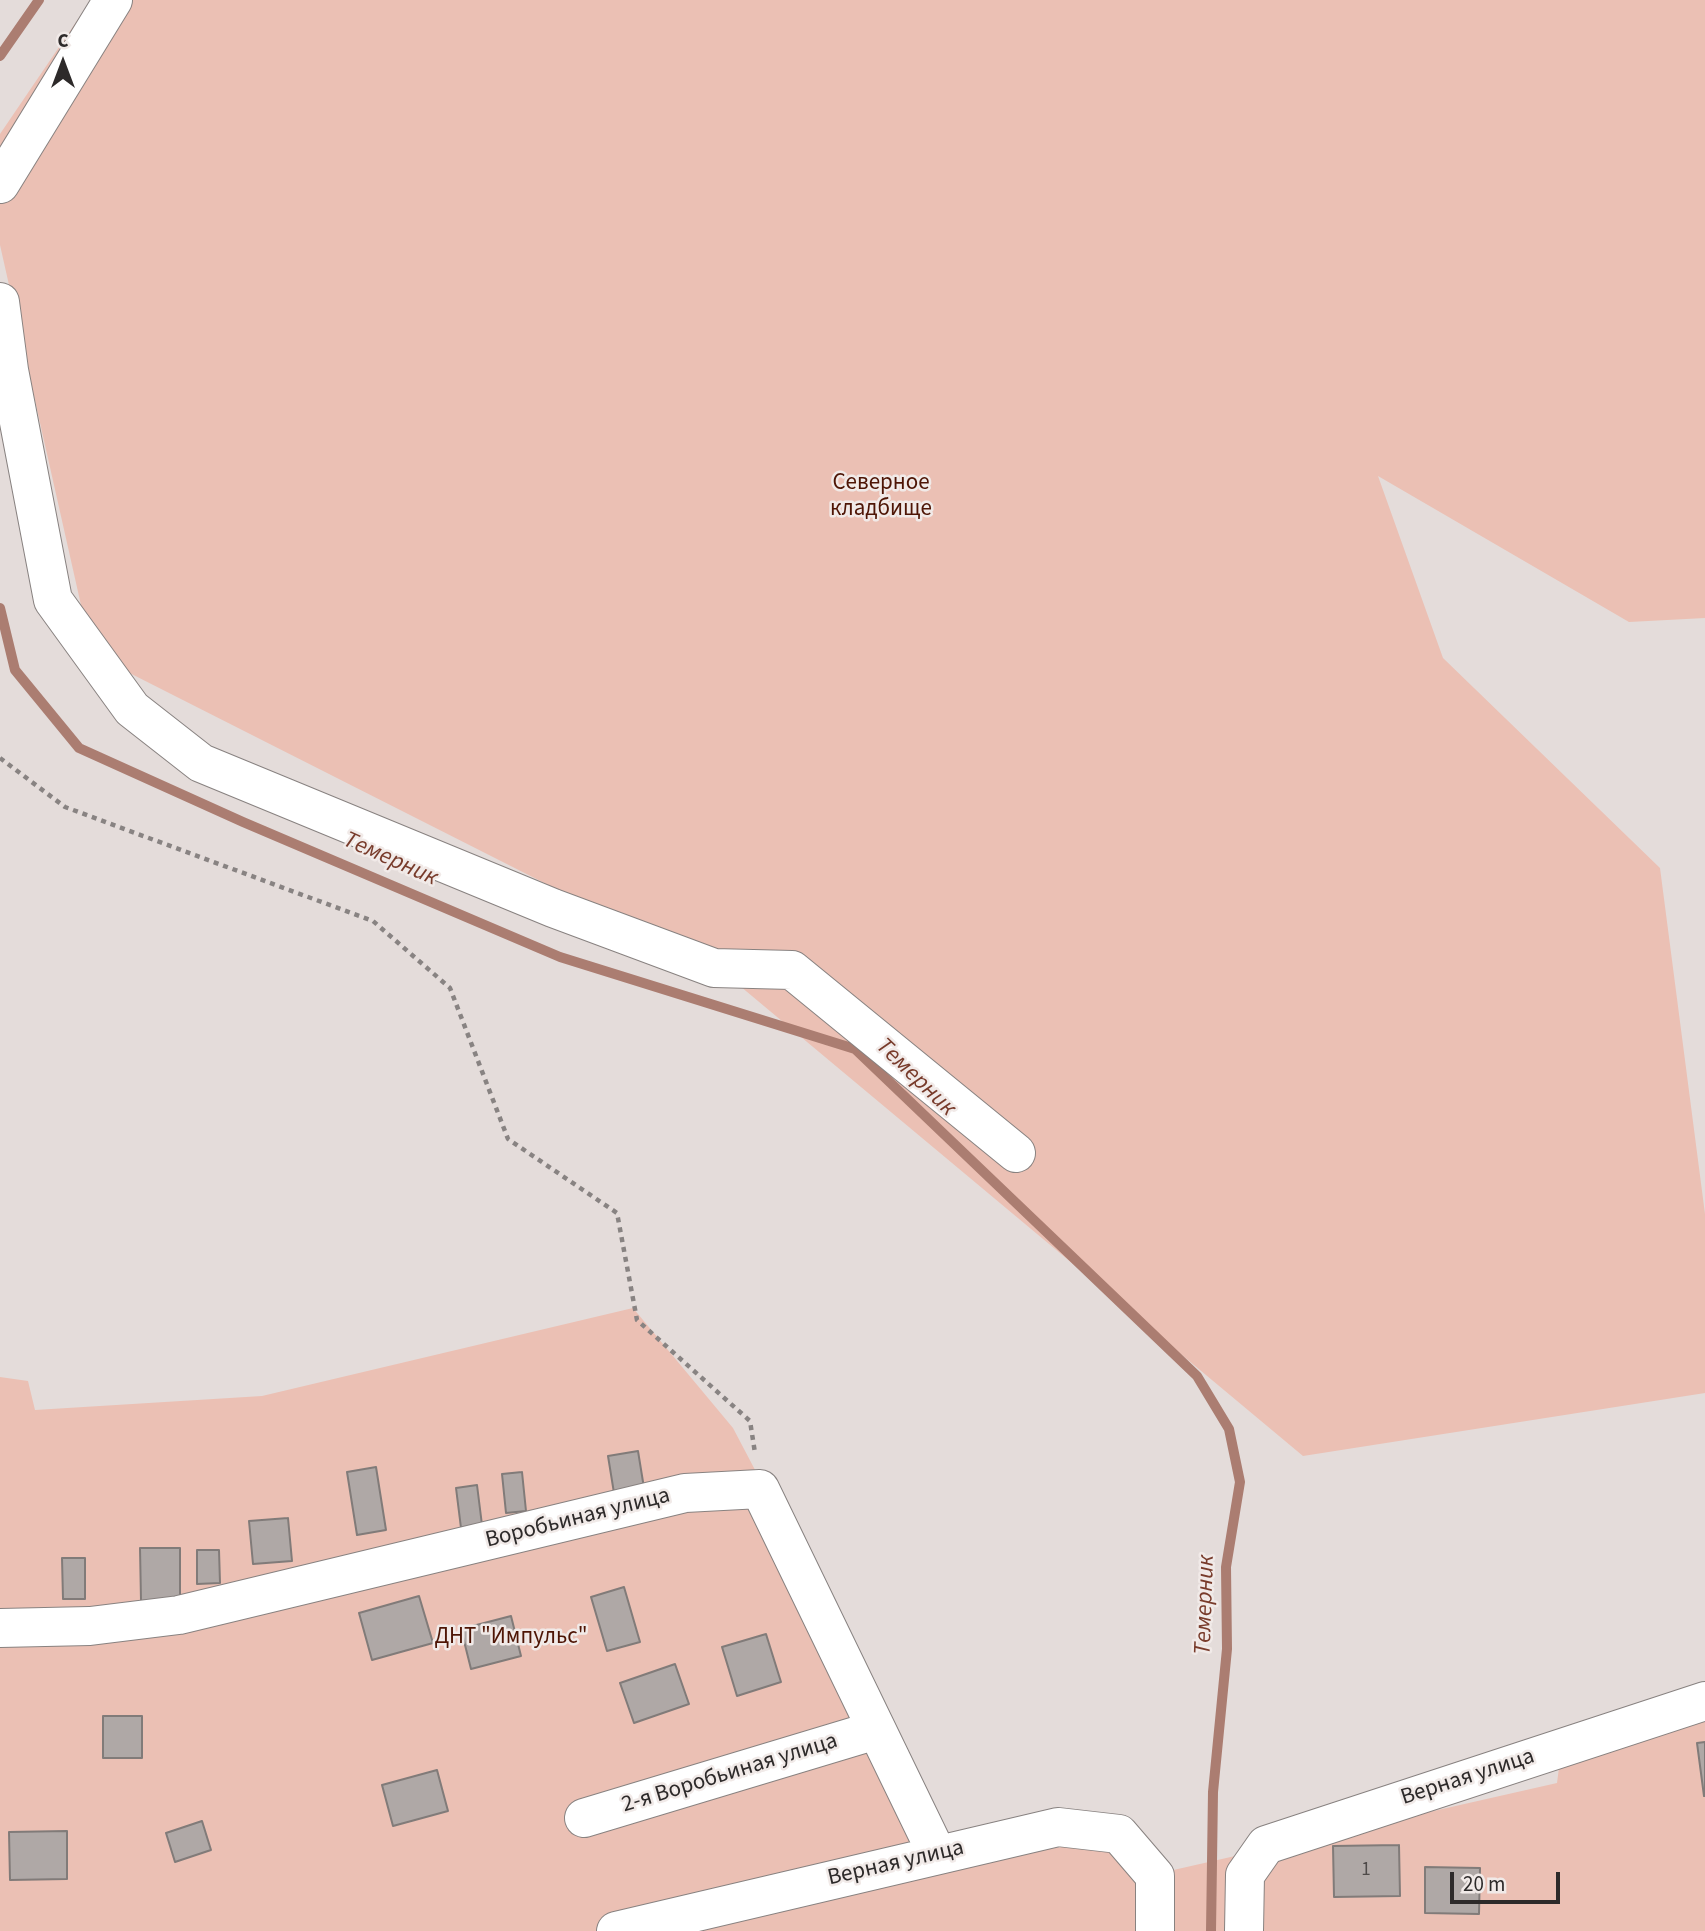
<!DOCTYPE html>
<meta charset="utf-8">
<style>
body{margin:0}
#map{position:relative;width:1705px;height:1931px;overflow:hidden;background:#e4dcda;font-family:"Source Sans 3",sans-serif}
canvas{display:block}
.north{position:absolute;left:28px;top:28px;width:70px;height:70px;-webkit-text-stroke:5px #f1eae8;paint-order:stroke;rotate:0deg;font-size:19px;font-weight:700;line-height:28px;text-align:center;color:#2d2a2a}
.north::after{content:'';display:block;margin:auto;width:24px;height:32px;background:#2d2a2a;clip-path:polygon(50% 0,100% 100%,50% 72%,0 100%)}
.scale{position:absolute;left:1450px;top:1872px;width:110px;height:32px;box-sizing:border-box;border:4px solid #2d2a2a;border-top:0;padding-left:9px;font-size:21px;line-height:24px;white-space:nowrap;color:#2d2a2a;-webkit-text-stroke:5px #f1eae8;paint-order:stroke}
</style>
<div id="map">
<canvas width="1705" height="1931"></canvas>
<div class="north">С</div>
<div class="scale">20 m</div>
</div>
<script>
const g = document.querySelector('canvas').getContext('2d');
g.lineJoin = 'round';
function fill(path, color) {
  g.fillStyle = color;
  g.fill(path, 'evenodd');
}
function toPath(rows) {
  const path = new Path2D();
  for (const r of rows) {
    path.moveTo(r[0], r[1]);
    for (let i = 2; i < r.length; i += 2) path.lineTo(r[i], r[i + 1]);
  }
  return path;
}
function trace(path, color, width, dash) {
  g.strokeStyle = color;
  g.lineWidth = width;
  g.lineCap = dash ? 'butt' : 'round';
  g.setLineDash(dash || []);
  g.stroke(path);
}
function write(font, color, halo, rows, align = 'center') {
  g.font = font + ' "Source Sans 3",sans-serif';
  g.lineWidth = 5;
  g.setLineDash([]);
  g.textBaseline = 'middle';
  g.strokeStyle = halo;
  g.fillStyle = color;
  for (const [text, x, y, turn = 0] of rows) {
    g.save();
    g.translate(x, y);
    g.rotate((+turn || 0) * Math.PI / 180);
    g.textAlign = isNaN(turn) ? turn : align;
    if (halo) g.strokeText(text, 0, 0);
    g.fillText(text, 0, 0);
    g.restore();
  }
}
fill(toPath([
 [91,0,1705,0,1705,618,1629,622,1378,476,1443,658,1660,868,1705,1214,1705,1393,1303,1456,728,976,92,654,0,245,0,134],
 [633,1308,733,1428,961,1862,1122,1838,1169,1871,1557,1783,1563,1737,1705,1704,1705,1931,0,1931,0,1377,28,1381,35,1410,262,1396]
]), '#ebc0b4');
trace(toPath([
 [0,56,39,0],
 [0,608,15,670,79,748,243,822,560,957,855,1049,1197,1376,1229,1429,1240,1482,1226,1567,1227,1649,1213,1792,1211,1931]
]), '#ab7d71', 10);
const building = toPath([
 [638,1451,644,1488,614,1493,608,1456,638,1451],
 [376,1467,386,1530,357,1535,347,1472,376,1467],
 [522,1472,526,1511,506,1513,502,1474,522,1472],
 [477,1485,482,1525,461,1528,456,1488,477,1485],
 [288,1518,292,1561,253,1564,249,1521,288,1518],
 [140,1548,180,1548,180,1600,141,1601,140,1548],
 [197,1550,219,1550,220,1583,197,1584,197,1550],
 [62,1558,85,1558,85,1599,63,1599,62,1558],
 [624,1587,640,1642,607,1651,591,1597,624,1587],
 [419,1596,433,1643,372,1660,359,1613,419,1596],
 [511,1616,521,1656,471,1669,461,1629,511,1616],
 [766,1634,781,1682,737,1696,722,1647,766,1634],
 [675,1664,689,1704,634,1723,620,1683,675,1664],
 [103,1716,142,1716,142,1758,103,1758,103,1716],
 [1705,1742,1705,1796,1704,1796,1697,1743,1705,1742],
 [437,1770,448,1811,393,1826,382,1785,437,1770],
 [202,1821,211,1850,175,1862,166,1833,202,1821],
 [67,1831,67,1879,10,1880,9,1832,67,1831],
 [1399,1845,1400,1896,1334,1897,1333,1846,1399,1845],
 [1425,1867,1480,1868,1479,1914,1425,1913,1425,1867]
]);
fill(building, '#afa8a6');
trace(building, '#817b79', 2);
const minor = toPath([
 [0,184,113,0],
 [0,302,9,370,53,600,132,709,201,763,553,908,714,968,792,970,1016,1153],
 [0,1628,90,1626,179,1615,685,1493,760,1489,937,1854],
 [584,1818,876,1730],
 [616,1931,1058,1827,1119,1834,1155,1876,1155,1931],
 [1244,1931,1245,1875,1266,1845,1705,1701]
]);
trace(minor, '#888280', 40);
trace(toPath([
 [0,758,65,807,373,921,450,988,508,1139,617,1213,637,1320,750,1421,755,1453]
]), '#888382', 4.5, [5, 5]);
trace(minor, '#fff', 38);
write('19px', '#4e4a49', null, [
 ["1",1366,1871]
]);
write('23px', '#4e1505', '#f1eae8', [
 ["Северное",881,484],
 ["кладбище",881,510],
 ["ДНТ \"Импульс\"",511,1638]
]);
write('23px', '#2d2a2a', '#f1eae8', [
 ["Воробьиная улица",578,1519,-14],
 ["2-я Воробьиная улица",730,1774,-17],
 ["Верная улица",1468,1778,-18],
 ["Верная улица",896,1864,-13]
]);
write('italic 24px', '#783b2b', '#f1eae8', [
 ["Темерник",390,860,24],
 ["Темерник",915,1078,44],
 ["Темерник",1206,1605,-88]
]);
</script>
